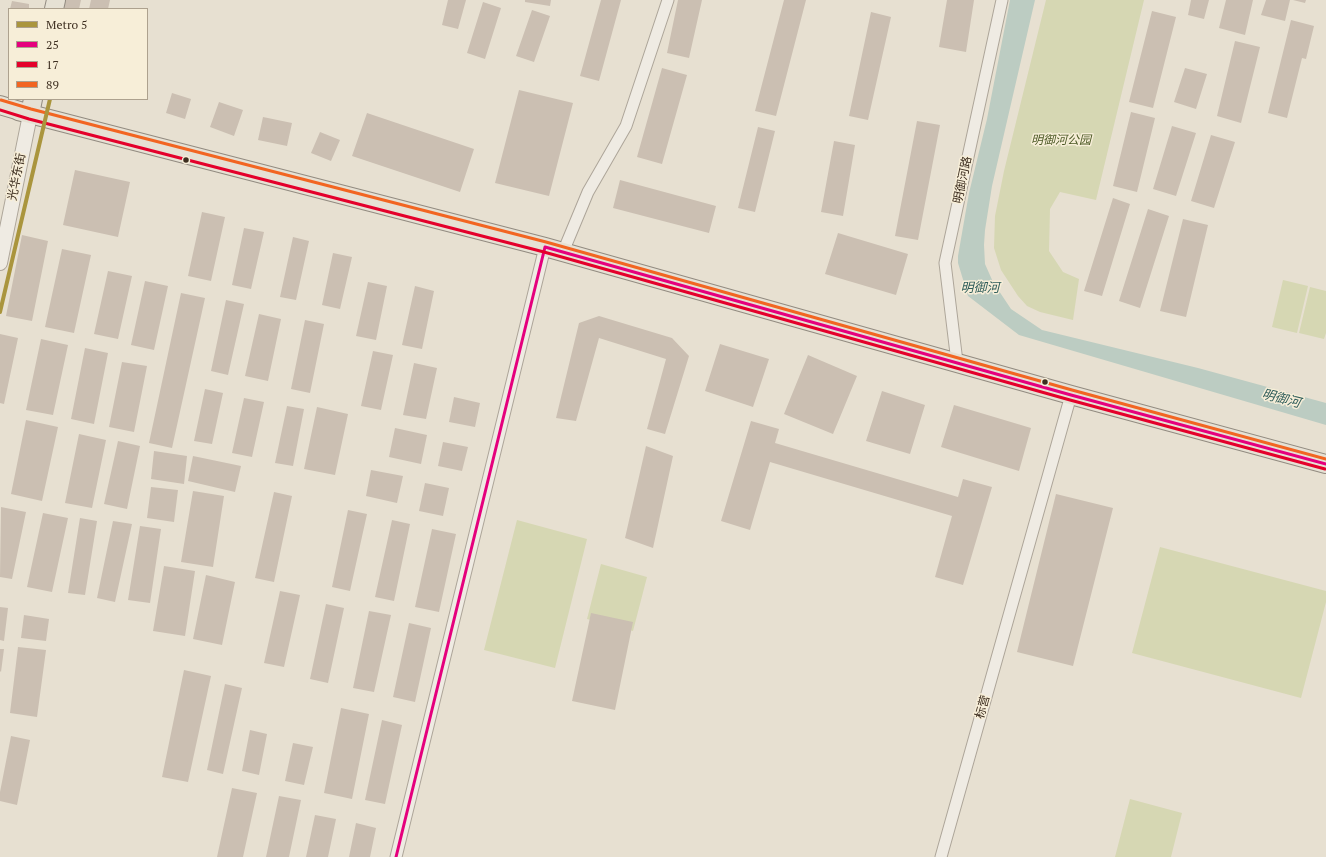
<!DOCTYPE html>
<meta charset="utf-8">
<style>
body{margin:0}
#map{position:relative;width:1326px;height:857px;overflow:hidden;background:#e7e0d1;font-family:"PT Serif",serif}
canvas{display:block}
.legend{position:absolute;left:8px;top:8px;width:140px;height:92px;box-sizing:border-box;background:#f7eed8;border:1px solid #ada18e;margin:0;padding:5px 7px;list-style:none;font-size:12px;color:#3d2e20}
.legend li{display:flex;align-items:center;gap:8px;height:20px}
.legend b{width:20px;border:1px solid #ada18e}
</style>
<div id="map">
<canvas width="1326" height="857"></canvas>
<ul class="legend">
<li><b style="height:5px;background:#aa953d"></b>Metro 5</li>
<li><b style="height:5px;background:#e5007d"></b>25</li>
<li><b style="height:5px;background:#e4002b"></b>17</li>
<li><b style="height:5px;background:#f26522"></b>89</li>
</ul>
</div>
<script>
const g = document.querySelector('canvas').getContext('2d');
g.lineJoin = 'round';
function fill(path, color) {
  g.fillStyle = color;
  g.fill(path, 'evenodd');
}
function toPath(rows) {
  const path = new Path2D();
  for (const r of rows) {
    path.moveTo(r[0], r[1]);
    for (let i = 2; i < r.length; i += 2) path.lineTo(r[i], r[i + 1]);
  }
  return path;
}
function trace(path, color, width, dash) {
  g.strokeStyle = color;
  g.lineWidth = width;
  g.lineCap = dash ? 'butt' : 'round';
  g.setLineDash(dash || []);
  g.stroke(path);
}
function write(font, color, halo, rows, align = 'center') {
  g.font = font + ' "PT Serif","Noto Sans SC",serif';
  g.lineWidth = 3;
  g.setLineDash([]);
  g.textBaseline = 'middle';
  g.strokeStyle = halo;
  g.fillStyle = color;
  for (const [text, x, y, turn = 0] of rows) {
    g.save();
    g.translate(x, y);
    g.rotate((+turn || 0) * Math.PI / 180);
    g.textAlign = isNaN(turn) ? turn : align;
    if (halo) g.strokeText(text, 0, 0);
    g.fillText(text, 0, 0);
    g.restore();
  }
}
fill(toPath([
 [1046,0,1144,0,1096,200,1060,192,1050,209,1049,251,1063,272,1079,279,1073,320,1040,312,1027,306,1018,296,1001,270,994,248,995,216,1004,171],
 [1283,280,1308,286,1297,333,1272,327],
 [1310,287,1326,291,1326,333,1324,339,1299,333],
 [517,520,587,539,555,668,484,650],
 [1160,547,1326,591,1326,602,1301,698,1132,653],
 [601,564,647,577,633,631,587,619],
 [1130,799,1182,813,1171,857,1115,857]
]), '#d6d7b3');
fill(toPath([
 [1010,0,1035,0,992,186,985,230,984,245,985,264,993,282,1011,309,1042,330,1198,368,1326,403,1326,425,1019,335,968,296,958,263,958,256,969,193,987,119]
]), '#bcccc2');
fill(toPath([
 [59,0,81,0,79,9,56,9],
 [91,0,110,0,108,9,89,9],
 [448,0,466,0,458,29,442,25],
 [525,0,551,0,550,6,525,2],
 [601,0,621,0,599,81,580,76],
 [678,0,702,0,689,58,667,53],
 [784,0,806,0,776,116,755,111],
 [947,0,974,0,966,52,939,47],
 [1191,0,1209,0,1204,19,1188,15],
 [1226,0,1253,0,1245,35,1219,28],
 [1266,0,1290,0,1285,21,1261,15],
 [1293,0,1306,0,1305,3],
 [12,1,29,4,29,9,10,9],
 [483,2,501,8,485,59,467,53],
 [532,10,550,16,534,62,516,56],
 [1152,11,1176,17,1153,108,1129,102],
 [871,12,891,17,868,120,849,116],
 [1291,20,1314,26,1306,59,1302,58,1287,118,1268,113],
 [1235,41,1260,47,1241,123,1217,116],
 [662,68,687,75,662,164,637,157],
 [1185,68,1207,74,1196,109,1174,102],
 [519,90,573,103,549,196,495,183],
 [172,93,191,99,185,119,166,113],
 [219,102,243,110,234,136,210,127],
 [1131,112,1155,118,1137,192,1113,186],
 [367,113,474,149,460,192,352,156],
 [263,117,292,123,287,146,258,140],
 [917,121,940,125,918,240,895,236],
 [1172,126,1196,133,1176,196,1153,189],
 [758,127,775,131,755,212,738,208],
 [320,132,340,140,331,161,311,153],
 [1211,135,1235,142,1214,208,1191,201],
 [834,141,855,145,843,216,821,212],
 [75,170,130,182,118,237,63,225],
 [620,180,716,206,709,233,613,208],
 [1113,198,1130,204,1102,296,1084,291],
 [1148,209,1169,216,1140,308,1119,301],
 [202,212,225,217,211,281,188,276],
 [1183,219,1208,225,1186,317,1160,311],
 [244,228,264,232,251,289,232,285],
 [838,233,908,254,896,295,825,274],
 [22,235,48,241,32,321,6,316],
 [293,237,309,241,296,300,280,297],
 [62,249,91,255,74,333,45,327],
 [333,253,352,257,340,309,322,305],
 [108,271,132,276,118,339,94,334],
 [145,281,168,286,154,350,131,345],
 [368,282,387,286,376,340,356,336],
 [415,286,434,291,422,349,402,345],
 [181,293,205,298,172,448,149,443],
 [226,300,244,304,228,375,211,371],
 [259,314,281,319,268,381,245,376],
 [599,316,672,338,689,356,665,434,647,429,666,359,599,338,576,421,556,418,579,323],
 [305,320,324,324,310,393,291,389],
 [0,334,18,338,4,404,0,403],
 [41,339,68,345,53,415,26,410],
 [720,344,769,359,753,407,705,391],
 [85,348,108,353,94,424,71,419],
 [373,351,393,355,381,410,361,406],
 [808,355,857,376,833,434,784,414],
 [122,362,147,366,134,432,109,427],
 [414,363,437,368,426,419,403,415],
 [205,389,223,393,212,444,194,441],
 [882,391,925,405,910,454,866,441],
 [454,397,480,403,475,427,449,422],
 [244,398,264,402,252,457,232,453],
 [954,405,1031,428,1019,471,941,447],
 [287,406,304,409,293,466,275,463],
 [317,407,348,414,335,475,304,469],
 [26,420,58,427,42,501,11,494],
 [751,421,779,429,775,443,958,497,963,479,992,487,963,585,935,577,952,516,770,462,750,530,721,521],
 [395,428,427,435,421,464,389,457],
 [79,434,106,440,92,508,65,503],
 [118,441,140,446,127,509,104,504],
 [443,442,468,447,462,471,438,466],
 [646,446,673,456,653,548,625,538],
 [154,451,187,456,184,484,151,479],
 [193,456,241,466,235,492,188,481],
 [371,470,403,476,397,503,366,496],
 [425,483,449,488,443,516,419,511],
 [151,487,178,490,174,522,147,518],
 [193,491,224,496,213,567,181,562],
 [274,492,292,496,274,582,255,578],
 [1056,494,1113,508,1073,666,1017,652],
 [1,507,26,512,12,579,0,577],
 [348,510,367,514,350,591,332,587],
 [43,513,68,518,52,592,27,587],
 [80,518,97,521,85,595,68,593],
 [392,520,410,524,394,601,375,597],
 [113,521,132,524,115,602,97,598],
 [140,526,161,529,150,603,128,600],
 [432,529,456,534,439,612,415,607],
 [164,566,195,571,185,636,153,631],
 [206,575,235,582,222,645,193,639],
 [280,591,300,595,284,667,264,663],
 [326,604,344,608,328,683,310,679],
 [0,607,8,608,4,641,0,640],
 [369,611,391,615,374,692,353,688],
 [591,613,633,622,615,710,572,701],
 [24,615,49,619,46,641,21,638],
 [409,623,431,628,415,702,393,697],
 [18,647,46,650,37,717,10,713],
 [0,649,4,649,1,672,0,671],
 [184,670,211,676,188,782,162,777],
 [225,684,242,688,223,774,207,770],
 [341,708,369,714,352,799,324,793],
 [382,720,402,725,385,804,365,800],
 [250,730,267,734,259,775,242,771],
 [11,736,30,740,17,805,0,801,0,792],
 [293,743,313,747,304,785,285,781],
 [232,788,257,793,243,857,217,857],
 [279,796,301,800,289,857,266,857],
 [315,815,336,819,328,857,306,857],
 [356,823,376,828,370,857,349,857]
]), '#cbbfb2');
const minor = toPath([
 [563,252,588,192,626,126,668,0],
 [957,362,945,263,1002,0],
 [396,857,545,247],
 [941,857,1071,395]
]);
const tertiary = toPath([
 [0,263,32,105]
]);
const primary = toPath([
 [54,9,56,0],
 [0,105,30,114,545,247,1071,395,1326,464],
 [18,111,30,114,33,99]
]);
trace(minor, '#ada599', 13);
trace(tertiary, '#ada599', 16);
trace(primary, '#928b80', 20);
trace(minor, '#efebe3', 11);
trace(tertiary, '#efebe3', 14);
trace(primary, '#e6e1d4', 18);
trace(toPath([
 [396,857,545,247,1071,395,1326,464]
]), '#e5007d', 3);
trace(toPath([
 [0,110,29,119,544,252,1070,400,1325,469]
]), '#e4002b', 3);
trace(toPath([
 [1,100,31,109,546,242,1072,390,1326,459]
]), '#f26522', 3);
trace(toPath([
 [0,312,50,99]
]), '#aa953d', 4);
for (const [x, y, r, color] of [
 [186,160,3.5,"#3d2e20"],
 [1045,382,3.5,"#3d2e20"]
]) {
  const dot = new Path2D();
  dot.arc(x, y, r, 0, 2 * Math.PI);
  g.fillStyle = color;
  g.fill(dot);
  trace(dot, '#f7eed8', 1.5);
}
write('italic 12px', '#4d5a26', '#f7eed8', [
 ["明御河公园",1061,141]
]);
write('12px', '#3d2e20', '#f7eed8', [
 ["光华东街",17,177,-79],
 ["明御河路",963,180,-78],
 ["标营",983,707,-74]
]);
write('italic 13px', '#2f5d5a', '#f7eed8', [
 ["明御河",980,288],
 ["明御河",1281,399,14]
]);
</script>
